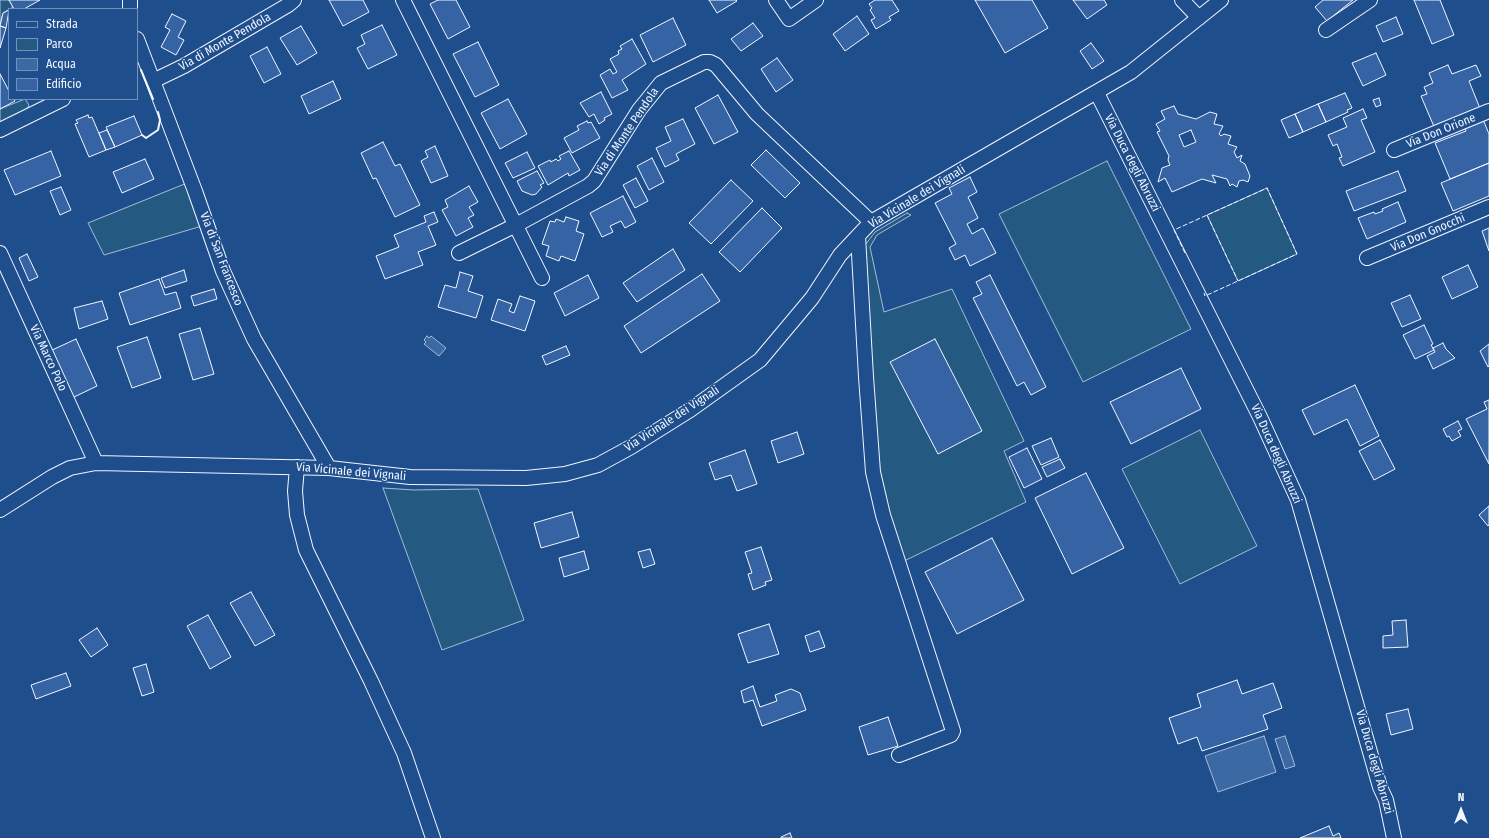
<!DOCTYPE html>
<style>
body{margin:0}
#map{position:relative;width:1489px;height:838px;overflow:hidden;background:#1f4e8c;font-family:"Fira Sans Condensed",sans-serif}
canvas{display:block}
.legend{position:absolute;left:8px;top:8px;width:130px;height:92px;box-sizing:border-box;background:#1f4e8c;border:1px solid #7391ba;margin:0;padding:5px 7px;list-style:none;font-size:12px;color:#f2f6ff}
.legend li{display:flex;align-items:center;gap:8px;height:20px}
.legend b{width:20px;border:1px solid #7391ba}
.north{position:absolute;left:1441px;top:790px;width:40px;height:40px;-webkit-text-stroke:3px #1f4e8c;paint-order:stroke;rotate:0deg;font-size:11px;font-weight:700;line-height:16px;text-align:center;color:#f2f6ff}
.north::after{content:'';display:block;margin:auto;width:14px;height:18px;background:#f2f6ff;clip-path:polygon(50% 0,100% 100%,50% 72%,0 100%)}
</style>
<div id="map">
<canvas width="1489" height="838"></canvas>
<ul class="legend">
<li><b style="height:5px;background:#1f4e8c"></b>Strada</li>
<li><b style="height:11px;background:#245a82"></b>Parco</li>
<li><b style="height:11px;background:#3b69a3"></b>Acqua</li>
<li><b style="height:11px;background:#3563a3"></b>Edificio</li>
</ul>
<div class="north">N</div>
</div>
<script>
const g = document.querySelector('canvas').getContext('2d');
g.lineJoin = 'round';
function fill(path, color) {
  g.fillStyle = color;
  g.fill(path, 'evenodd');
}
function toPath(rows) {
  const path = new Path2D();
  for (const r of rows) {
    path.moveTo(r[0], r[1]);
    for (let i = 2; i < r.length; i += 2) path.lineTo(r[i], r[i + 1]);
  }
  return path;
}
function trace(path, color, width, dash) {
  g.strokeStyle = color;
  g.lineWidth = width;
  g.lineCap = dash ? 'butt' : 'round';
  g.setLineDash(dash || []);
  g.stroke(path);
}
function write(font, color, halo, rows, align = 'center') {
  g.font = font + ' "Fira Sans Condensed",sans-serif';
  g.lineWidth = 3;
  g.setLineDash([]);
  g.textBaseline = 'middle';
  g.strokeStyle = halo;
  g.fillStyle = color;
  for (const [text, x, y, turn = 0] of rows) {
    g.save();
    g.translate(x, y);
    g.rotate((+turn || 0) * Math.PI / 180);
    g.textAlign = isNaN(turn) ? turn : align;
    if (halo) g.strokeText(text, 0, 0);
    g.fillText(text, 0, 0);
    g.restore();
  }
}
const green = toPath([
 [0,0,9,0,13,7,3,13,0,24,0,0],
 [25,99,29,105,27,109,0,123,0,109,25,99],
 [1107,161,1191,329,1083,382,999,214,1107,161],
 [187,183,202,226,104,255,88,223,187,183],
 [1267,188,1297,254,1238,281,1207,215,1267,188],
 [907,213,911,215,877,235,870,247,884,312,952,289,1024,441,1004,451,1026,502,902,562,877,464,862,249,875,232,907,213],
 [1200,430,1257,546,1180,584,1122,469,1200,430],
 [383,488,414,490,478,489,524,620,442,650,383,488]
]);
fill(green, '#245a82');
trace(green, '#a8bbd7', 1);
const water = toPath([
 [427,336,429,338,431,336,446,348,439,356,424,344,426,342,424,340,427,336],
 [1264,736,1276,772,1218,792,1205,756,1264,736],
 [1285,736,1295,766,1285,769,1275,739,1285,736]
]);
fill(water, '#3b69a3');
trace(water, '#a8bbd7', 1);
const building = toPath([
 [9,0,40,0,24,9,14,9,9,0],
 [329,0,363,0,369,12,343,26,329,0],
 [438,0,456,0,470,27,448,39,430,4,438,0],
 [709,0,736,0,737,1,717,13,709,0],
 [875,0,892,0,899,11,889,17,891,20,876,29,871,20,875,18,870,10,872,8,869,4,875,0],
 [975,0,1032,0,1048,28,1005,53,975,0],
 [1073,0,1104,0,1107,5,1087,19,1073,0],
 [1323,0,1353,0,1327,21,1315,7,1323,0],
 [1414,0,1440,0,1454,35,1432,44,1414,0],
 [9,10,6,28,0,26,3,13,9,10],
 [172,14,186,21,178,37,184,40,176,55,161,47,170,30,165,27,172,14],
 [857,16,869,34,845,51,833,34,857,16],
 [1396,17,1403,34,1383,42,1376,26,1396,17],
 [673,18,686,45,653,62,640,35,673,18],
 [753,23,763,36,741,51,731,39,753,23],
 [382,25,397,55,368,69,357,48,365,44,361,35,382,25],
 [0,26,6,28,0,48,0,26],
 [301,26,317,53,297,65,280,38,301,26],
 [632,39,646,64,622,80,628,90,612,98,600,75,610,69,613,74,617,72,610,59,619,54,618,51,622,49,620,46,632,39],
 [478,42,499,85,475,97,453,54,478,42],
 [1091,43,1104,61,1092,69,1080,51,1091,43],
 [267,47,281,74,264,83,250,56,267,47],
 [1376,53,1386,75,1363,86,1352,63,1376,53],
 [777,58,793,80,776,92,761,69,777,58],
 [1448,65,1452,74,1476,65,1481,76,1469,81,1481,111,1435,129,1421,96,1427,94,1424,87,1433,83,1429,73,1448,65],
 [0,74,9,91,9,99,14,99,15,101,0,109,0,74],
 [333,81,341,99,309,114,301,96,333,81],
 [601,92,612,114,604,118,605,120,599,124,594,114,589,117,580,103,601,92],
 [1345,93,1352,108,1347,110,1348,112,1326,122,1318,104,1345,93],
 [718,95,738,132,714,144,695,108,718,95],
 [1379,98,1381,105,1376,107,1373,100,1379,98],
 [508,99,527,134,500,149,481,113,508,99],
 [1318,104,1326,122,1303,132,1295,114,1318,104],
 [1174,106,1178,114,1196,119,1210,112,1217,114,1214,124,1223,126,1219,134,1221,136,1224,134,1231,136,1228,144,1237,147,1234,152,1237,158,1242,155,1240,161,1245,164,1250,176,1248,182,1243,180,1239,181,1237,187,1232,184,1230,186,1227,179,1212,175,1216,183,1202,179,1172,192,1165,178,1158,182,1162,168,1170,165,1168,160,1169,156,1157,132,1160,131,1156,124,1165,119,1161,111,1174,106],
 [1191,130,1196,142,1184,147,1179,135,1191,130],
 [1363,109,1367,118,1361,120,1375,152,1343,166,1339,158,1342,157,1337,144,1333,146,1328,135,1347,127,1343,118,1363,109],
 [1295,114,1303,132,1289,138,1281,120,1295,114],
 [88,115,89,118,92,117,106,150,89,157,75,124,78,123,76,120,88,115],
 [134,116,142,135,115,147,106,127,134,116],
 [1482,117,1489,134,1489,163,1450,179,1435,143,1466,131,1463,124,1482,117],
 [683,119,695,144,676,154,679,160,665,167,656,148,671,141,665,127,683,119],
 [587,121,588,123,591,122,600,138,572,153,564,138,579,130,577,126,587,121],
 [107,130,115,147,106,150,99,133,107,130],
 [383,142,395,166,400,164,420,205,395,217,376,178,373,179,361,153,383,142],
 [435,146,448,176,431,183,421,161,428,157,425,151,435,146],
 [766,150,800,183,785,198,751,165,766,150],
 [51,151,61,176,15,195,4,170,51,151],
 [569,151,580,170,569,176,568,173,548,185,538,166,550,160,551,162,556,159,558,161,561,159,559,156,569,151],
 [527,152,535,168,513,178,505,163,527,152],
 [652,158,664,182,649,190,637,166,652,158],
 [145,159,154,179,122,193,113,172,145,159],
 [1489,163,1489,196,1453,211,1441,183,1489,163],
 [537,171,544,183,540,185,542,187,536,194,532,195,522,191,517,181,537,171],
 [1398,171,1406,191,1354,211,1346,191,1398,171],
 [970,177,977,192,968,197,978,218,967,224,972,234,983,228,996,253,970,266,965,255,955,260,949,248,956,244,935,203,952,194,949,188,970,177],
 [636,178,648,201,635,208,623,185,636,178],
 [731,180,753,201,711,244,689,223,731,180],
 [469,186,478,202,469,207,474,215,468,218,473,227,456,236,442,210,448,207,445,200,469,186],
 [61,187,71,210,60,215,50,191,61,187],
 [623,196,636,222,625,228,621,221,610,226,613,232,602,237,590,213,623,196],
 [1398,202,1406,222,1367,239,1358,218,1374,212,1375,214,1383,211,1382,209,1398,202],
 [762,208,782,228,740,272,719,252,762,208],
 [434,212,438,222,428,226,436,245,418,252,423,265,385,279,376,256,399,247,394,235,426,222,424,216,434,212],
 [566,217,579,221,576,231,584,234,575,261,561,256,559,261,546,256,549,246,542,244,550,221,555,222,556,219,564,222,566,217],
 [1489,228,1489,251,1482,231,1489,228],
 [673,249,685,270,637,302,623,283,673,249],
 [27,254,38,277,29,281,19,258,27,254],
 [1468,265,1478,287,1452,299,1442,277,1468,265],
 [184,270,187,281,165,288,161,278,184,270],
 [460,272,473,276,468,291,483,296,476,318,438,307,445,285,456,288,460,272],
 [702,274,720,301,641,353,624,326,702,274],
 [588,275,599,298,565,316,554,293,588,275],
 [990,275,1046,387,1031,395,1024,382,1017,386,973,298,982,294,976,282,990,275],
 [159,279,165,295,176,292,181,308,130,325,119,293,159,279],
 [214,289,217,299,194,306,191,296,214,289],
 [1410,295,1421,319,1402,327,1391,303,1410,295],
 [520,296,535,301,525,331,491,320,498,299,512,304,509,311,514,313,520,296],
 [102,301,108,319,79,329,74,308,102,301],
 [1424,325,1433,344,1431,345,1434,350,1415,359,1403,335,1424,325],
 [200,328,214,374,193,380,179,334,200,328],
 [147,337,161,378,132,388,117,347,147,337],
 [76,339,97,386,72,398,50,351,76,339],
 [935,339,982,431,938,454,890,362,935,339],
 [1443,343,1446,349,1455,358,1433,369,1427,356,1435,352,1433,348,1443,343],
 [1489,344,1489,366,1488,367,1480,351,1489,344],
 [566,346,570,355,546,365,542,356,566,346],
 [1181,368,1201,409,1131,444,1110,402,1181,368],
 [1355,385,1379,436,1360,446,1347,419,1314,435,1302,410,1355,385],
 [1489,400,1489,464,1466,419,1487,409,1484,402,1489,400],
 [1458,421,1462,429,1458,431,1461,436,1452,441,1449,436,1447,437,1443,429,1458,421],
 [797,432,804,454,778,463,771,441,797,432],
 [1051,438,1059,457,1041,465,1032,446,1051,438],
 [1380,440,1395,469,1374,480,1359,451,1380,440],
 [1027,448,1042,479,1024,488,1009,457,1027,448],
 [745,450,757,484,737,491,731,475,715,480,709,463,745,450],
 [1060,459,1065,468,1047,477,1042,467,1060,459],
 [1086,473,1124,548,1072,574,1035,498,1086,473],
 [1489,506,1489,525,1488,526,1479,515,1489,506],
 [572,512,579,537,541,548,534,523,572,512],
 [992,538,1024,600,957,634,925,572,992,538],
 [761,547,772,580,765,582,766,585,753,590,748,574,752,573,745,552,761,547],
 [650,549,655,564,643,568,638,552,650,549],
 [584,551,589,569,564,577,559,558,584,551],
 [251,592,275,635,255,646,230,603,251,592],
 [208,615,231,657,210,669,187,626,208,615],
 [1406,620,1408,647,1383,648,1383,636,1393,635,1392,621,1406,620],
 [769,624,779,654,748,663,738,634,769,624],
 [97,628,108,645,91,657,79,640,97,628],
 [819,631,825,647,810,652,805,636,819,631],
 [146,664,154,692,142,696,133,668,146,664],
 [66,673,71,686,36,699,31,685,66,673],
 [1237,680,1242,694,1273,683,1282,708,1263,715,1268,729,1202,751,1197,737,1178,744,1169,718,1201,707,1197,694,1237,680],
 [753,686,760,707,777,701,775,695,791,689,800,693,806,710,762,726,753,700,744,703,741,691,753,686],
 [1408,709,1413,729,1391,735,1386,714,1408,709],
 [888,717,898,746,868,755,859,727,888,717],
 [1329,826,1333,836,1339,833,1341,838,1300,838,1329,826],
 [790,833,792,838,781,838,781,837,790,833]
]);
fill(building, '#3563a3');
trace(building, '#f2f6ff', 1);
const minor = toPath([
 [130,0,130,9],
 [403,0,542,278],
 [776,0,789,19,816,0],
 [1182,0,1199,18],
 [1326,30,1370,0],
 [137,39,195,191,223,271,254,339,329,468],
 [153,81,184,66,288,5,294,0],
 [1097,93,1260,417,1298,500,1380,787,1386,800,1394,838],
 [0,130,63,99],
 [1394,150,1489,111],
 [858,236,866,377,873,472,883,515,953,731,951,735,899,755],
 [0,253,96,463],
 [459,253,516,225,588,186,594,181,639,110,661,83,704,62,710,62,716,65,757,114,871,222],
 [1367,258,1489,207],
 [297,467,295,491,297,515,306,550,371,681,404,753,433,838],
 [0,510,52,477,70,468,96,463,329,468,410,477,526,478,565,474,598,465,631,447,690,410,760,360,812,298,840,255,871,222,1131,72,1221,0]
]);
trace(minor, '#f2f6ff', 16);
trace(minor, '#1f4e8c', 14);
trace(toPath([
 [1207,215,1238,281],
 [1185,253,1174,230,1267,188,1297,254,1205,296,1204,293]
]), '#f2f6ff', 1, [5, 2]);
trace(toPath([
 [141,70,153,99],
 [142,135,146,138,158,130,160,120,158,112]
]), '#f2f6ff', 2);
write('12px', '#f2f6ff', '#1f4e8c', [
 ["Via di Monte Pendola",225,42,-30],
 ["Via Don Orione",1441,131,-22],
 ["Via di Monte Pendola",627,132,-56],
 ["Via Duca degli Abruzzi",1132,163,63],
 ["Via Vicinale dei Vignali",917,197,-31],
 ["Via Don Gnocchi",1428,233,-23],
 ["Via di San Francesco",221,259,69],
 ["Via Marco Polo",48,358,65],
 ["Via Vicinale dei Vignali",672,419,-33],
 ["Via Duca degli Abruzzi",1276,454,66],
 ["Via Vicinale dei Vignali",351,472,5],
 ["Via Duca degli Abruzzi",1374,762,74]
]);
</script>
